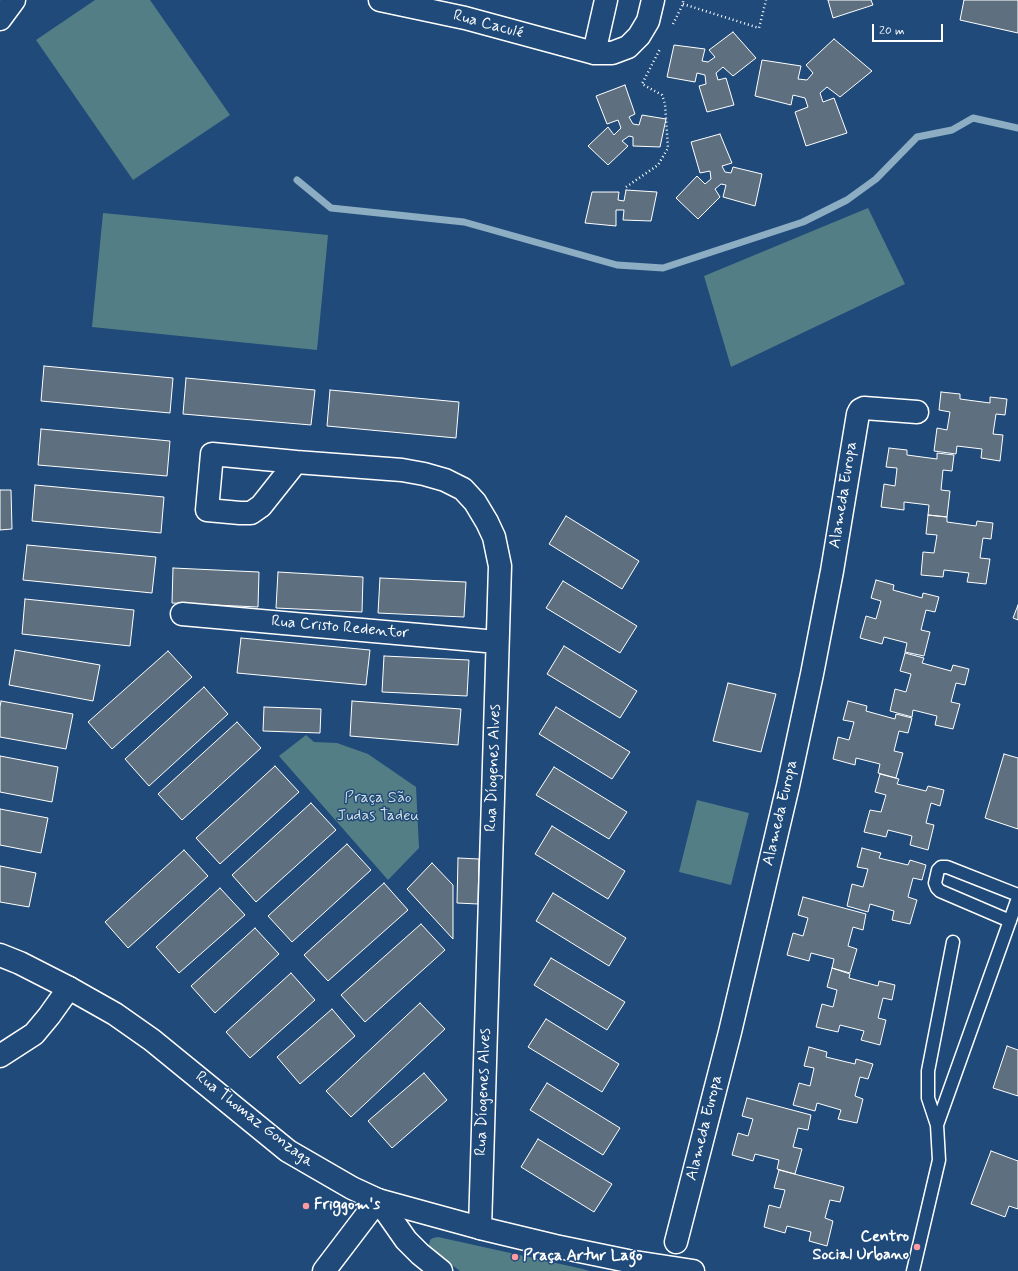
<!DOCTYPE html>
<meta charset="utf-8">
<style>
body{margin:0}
#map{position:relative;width:1018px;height:1271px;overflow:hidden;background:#1f4a7a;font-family:Mynerve,sans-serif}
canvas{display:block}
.scale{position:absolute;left:872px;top:24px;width:71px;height:18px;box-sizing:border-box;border:2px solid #fff;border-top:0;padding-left:5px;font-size:12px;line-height:14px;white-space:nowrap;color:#fff;-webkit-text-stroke:3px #1f4a7a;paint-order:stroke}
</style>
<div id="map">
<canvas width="1018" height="1271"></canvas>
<div class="scale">20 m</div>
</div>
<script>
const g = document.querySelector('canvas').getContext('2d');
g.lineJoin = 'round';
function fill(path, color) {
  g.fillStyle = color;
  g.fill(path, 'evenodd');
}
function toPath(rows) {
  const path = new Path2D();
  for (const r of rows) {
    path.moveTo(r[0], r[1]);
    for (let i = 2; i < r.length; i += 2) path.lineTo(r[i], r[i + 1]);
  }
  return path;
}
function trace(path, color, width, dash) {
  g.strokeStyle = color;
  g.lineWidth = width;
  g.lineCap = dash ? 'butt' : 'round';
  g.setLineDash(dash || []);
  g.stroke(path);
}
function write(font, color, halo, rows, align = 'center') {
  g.font = font + ' Mynerve,sans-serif';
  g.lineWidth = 3;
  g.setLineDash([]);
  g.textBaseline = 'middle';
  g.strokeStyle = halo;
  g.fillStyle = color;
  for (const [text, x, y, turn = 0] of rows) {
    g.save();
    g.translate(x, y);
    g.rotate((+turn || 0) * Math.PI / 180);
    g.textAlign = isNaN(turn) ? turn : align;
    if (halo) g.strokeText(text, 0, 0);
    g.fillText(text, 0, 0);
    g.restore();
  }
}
fill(toPath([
 [95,0,150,0,230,115,133,180,36,40],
 [868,208,905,284,731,367,704,276],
 [103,213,328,235,317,350,92,327],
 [306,735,314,742,337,743,368,754,416,787,419,848,388,880,279,756],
 [697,800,749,813,731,885,679,872],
 [438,1237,583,1269,589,1271,460,1271,430,1249,429,1245,430,1240,433,1238]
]), '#547e85');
trace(toPath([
 [297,180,331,208,464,222,617,265,663,268,803,222,847,200,876,179,917,137,952,130,973,118,1018,128]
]), '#8cadc2', 7);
const building = toPath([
 [828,0,871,0,873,5,833,18,828,0],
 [964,0,1018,0,1018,33,960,20,964,0],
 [733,32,756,58,733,76,723,67,716,73,718,80,726,78,734,105,707,112,699,86,706,84,705,75,697,73,695,82,667,77,674,45,705,49,702,61,708,62,715,57,709,50,733,32],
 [834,39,872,71,840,97,827,87,820,93,823,102,834,98,847,133,806,146,795,112,808,107,805,98,793,95,791,105,755,96,762,60,801,66,798,79,807,80,813,73,806,65,834,39],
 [625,85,635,114,629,117,633,124,639,125,642,115,666,119,660,147,633,146,633,137,629,136,622,141,628,146,608,165,588,146,608,127,614,135,621,128,618,120,607,124,596,96,625,85],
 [720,134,732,163,722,166,725,172,731,173,733,167,762,174,755,206,723,197,726,185,721,184,715,189,720,197,698,219,676,198,697,176,705,184,711,179,710,171,700,173,691,142,720,134],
 [626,190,657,192,651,221,623,220,624,210,616,210,616,226,585,223,592,192,619,192,618,200,624,201,626,190],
 [44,366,173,378,170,413,41,401,44,366],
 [186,378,315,390,311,425,183,414,186,378],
 [330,390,459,402,456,438,327,426,330,390],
 [941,392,960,394,960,399,990,403,990,397,1007,399,1005,415,996,414,993,434,1003,435,1000,461,981,458,982,449,957,446,956,454,934,451,937,428,947,430,950,412,939,410,941,392],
 [41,429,170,441,167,476,38,465,41,429],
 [889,448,907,450,907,455,937,459,937,453,954,455,952,471,943,470,941,490,950,491,947,517,928,515,929,505,904,502,904,510,881,507,884,484,895,486,897,468,886,467,889,448],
 [35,485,164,497,161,533,32,521,35,485],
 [0,490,11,490,12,529,0,530,0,490],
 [928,515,947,517,947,522,976,526,977,521,993,523,991,539,983,538,980,558,990,559,986,584,967,582,969,573,944,570,943,577,921,575,923,552,934,553,937,535,926,534,928,515],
 [566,516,639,561,622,589,549,544,566,516],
 [27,545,156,557,152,593,23,580,27,545],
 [173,568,259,572,258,607,172,603,173,568],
 [278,572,363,577,362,612,276,608,278,572],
 [380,578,466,582,464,617,378,613,380,578],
 [876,580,894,585,893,590,922,598,923,593,939,597,935,612,926,610,921,630,930,632,924,656,905,652,907,643,884,637,882,644,860,638,866,616,876,619,881,601,871,598,876,580],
 [563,581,637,626,620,653,546,608,563,581],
 [25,599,134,610,130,646,22,634,25,599],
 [1018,605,1018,620,1013,618,1018,605],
 [241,638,370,650,366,685,237,673,241,638],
 [564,646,637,691,620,718,547,674,564,646],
 [15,650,100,665,93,701,9,685,15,650],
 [168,651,192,677,112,749,88,722,168,651],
 [905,653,924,658,922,663,951,671,953,665,969,669,965,685,956,683,951,702,960,704,953,729,935,725,937,716,913,710,912,717,890,711,895,689,906,692,911,674,900,671,905,653],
 [384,656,469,660,467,696,382,692,384,656],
 [728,683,776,694,761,752,713,741,728,683],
 [204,687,228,714,149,786,125,759,204,687],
 [1,701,73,714,66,749,0,737,0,707,1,701],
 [352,701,461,709,458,745,350,736,352,701],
 [848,701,867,706,866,711,895,719,896,714,912,718,908,733,899,731,894,751,903,753,896,778,878,773,880,764,856,758,855,765,833,759,838,737,849,740,854,722,843,720,848,701],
 [264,707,321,709,320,733,263,731,264,707],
 [556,707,630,752,612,779,539,734,556,707],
 [237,722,261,748,182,820,158,794,237,722],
 [1004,754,1018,758,1018,829,985,818,1004,754],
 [0,756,58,767,52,802,0,792,0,756],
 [275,766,299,792,220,864,196,838,275,766],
 [554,767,627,812,609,839,536,795,554,767],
 [880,774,899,779,897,784,926,791,928,786,944,790,940,806,931,803,926,823,934,825,928,850,910,845,912,836,888,830,886,837,864,832,870,810,881,812,886,795,875,792,880,774],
 [311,803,336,830,256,902,232,875,311,803],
 [0,809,48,818,41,853,0,845,0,809],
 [552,826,625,871,608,899,535,854,552,826],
 [347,844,371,870,292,942,268,916,347,844],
 [862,848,881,853,879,858,908,865,910,860,926,865,922,880,913,878,908,897,917,900,910,924,892,920,894,911,870,904,868,912,847,906,852,884,863,887,868,869,857,867,862,848],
 [184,850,208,876,128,948,105,922,184,850],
 [458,858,479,859,478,904,457,903,458,858],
 [432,863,453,885,453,939,407,889,432,863],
 [0,866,36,873,29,907,0,902,0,866],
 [384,883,408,910,328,981,304,955,384,883],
 [220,888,245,915,179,973,156,947,220,888],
 [553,893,626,938,609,966,536,921,553,893],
 [803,897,866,914,863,930,853,927,848,946,857,949,850,973,832,968,834,959,811,953,809,961,787,955,793,933,803,936,808,918,798,915,803,897],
 [421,924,445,950,365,1022,341,995,421,924],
 [255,928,279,954,215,1013,191,986,255,928],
 [551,958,625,1002,607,1030,534,985,551,958],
 [832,968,850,974,849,978,878,986,879,981,895,985,892,1000,883,998,878,1018,886,1020,880,1045,861,1040,864,1031,840,1025,838,1032,816,1027,822,1004,833,1007,837,990,827,987,832,968],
 [291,973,315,1000,250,1058,226,1032,291,973],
 [420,1003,445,1029,351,1117,326,1091,420,1003],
 [332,1009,355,1036,300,1084,277,1057,332,1009],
 [546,1019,619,1064,602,1092,528,1047,546,1019],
 [1007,1046,1018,1050,1018,1096,993,1088,1007,1046],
 [809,1047,827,1052,826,1057,855,1064,856,1059,873,1064,868,1079,860,1077,855,1096,863,1099,857,1123,838,1119,841,1110,817,1103,815,1111,793,1105,799,1083,810,1086,814,1068,804,1066,809,1047],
 [424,1073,447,1100,392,1148,368,1121,424,1073],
 [547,1083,620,1128,603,1155,530,1110,547,1083],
 [747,1098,811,1115,808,1130,798,1128,793,1147,802,1149,795,1174,777,1169,779,1160,755,1154,753,1161,732,1155,738,1133,748,1136,753,1119,742,1116,747,1098],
 [538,1139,612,1184,594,1212,521,1167,538,1139],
 [991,1151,1018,1161,1018,1209,1009,1206,1005,1217,971,1204,991,1151],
 [779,1170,844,1187,840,1202,830,1200,825,1218,833,1221,827,1246,809,1241,811,1232,787,1226,785,1233,764,1227,769,1205,780,1208,785,1190,774,1188,779,1170]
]);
fill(building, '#5e707f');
trace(building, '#fff', 1);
const service = toPath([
 [1010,921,940,891,937,888,935,883,938,870,941,867,947,867,1018,895],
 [937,1125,1018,898],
 [913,1271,939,1160,937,1125,928,1098,928,1071,953,942]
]);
const minor = toPath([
 [380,0,465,18,594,53,612,53,628,47,639,36,648,21,653,0],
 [0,19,14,0],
 [594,53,606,0],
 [212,454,296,462,261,506,251,513,240,513,207,510,212,454],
 [296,462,402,470,424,474,445,480,463,489,475,502,487,522,494,537,500,566,480,1228],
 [182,614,497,642],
 [0,1056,34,1034,49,1016,69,988],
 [676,1242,730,1032,788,786,812,674,832,571,858,414,860,410,864,408,917,412],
 [324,1271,378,1200,406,1240,420,1254,441,1271]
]);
const secondary = toPath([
 [0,955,20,963,69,988,115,1014,152,1040,288,1151,352,1188,378,1200,480,1228,555,1246,628,1261,693,1271]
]);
trace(service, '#fff', 15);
trace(minor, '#fff', 25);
trace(secondary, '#fff', 25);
trace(toPath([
 [683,4,759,28,766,0],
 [673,24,683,4,683,0],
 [626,187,658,165,668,148,665,104,662,95,642,84,660,49]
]), '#fff', 2.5, [1, 3]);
trace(service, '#1f4a7a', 12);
trace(minor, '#1f4a7a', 22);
trace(secondary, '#1f4a7a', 22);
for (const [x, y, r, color] of [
 [306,1206,4,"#ff9aa2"],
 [917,1247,4,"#ff9aa2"],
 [515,1257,4,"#ff9aa2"]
]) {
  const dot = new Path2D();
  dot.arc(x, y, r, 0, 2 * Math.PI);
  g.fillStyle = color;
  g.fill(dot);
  trace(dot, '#1f4a7a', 1.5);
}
write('16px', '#fff', '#1f4a7a', [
 ["Rua Caculé",488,25,15],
 ["Alameda Europa",844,495,-81],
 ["Rua Cristo Redentor",340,628,5],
 ["Rua Díogenes Alves",494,768,-88],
 ["Alameda Europa",781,813,-77],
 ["Rua Díogenes Alves",484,1092,-88],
 ["Rua Thomaz Gonzaga",254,1120,38],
 ["Alameda Europa",705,1128,-76]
]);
write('16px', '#d4dfe0', '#1f4a7a', [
 ["Praça São",378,799],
 ["Judas Tadeu",378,817]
]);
write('bold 16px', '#fff', '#1f4a7a', [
 ["Friggom's",314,1206],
 ["Centro",909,1238,"right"],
 ["Social Urbano",909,1256,"right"],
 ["Praça Artur Lago",523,1257]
], 'left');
</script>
